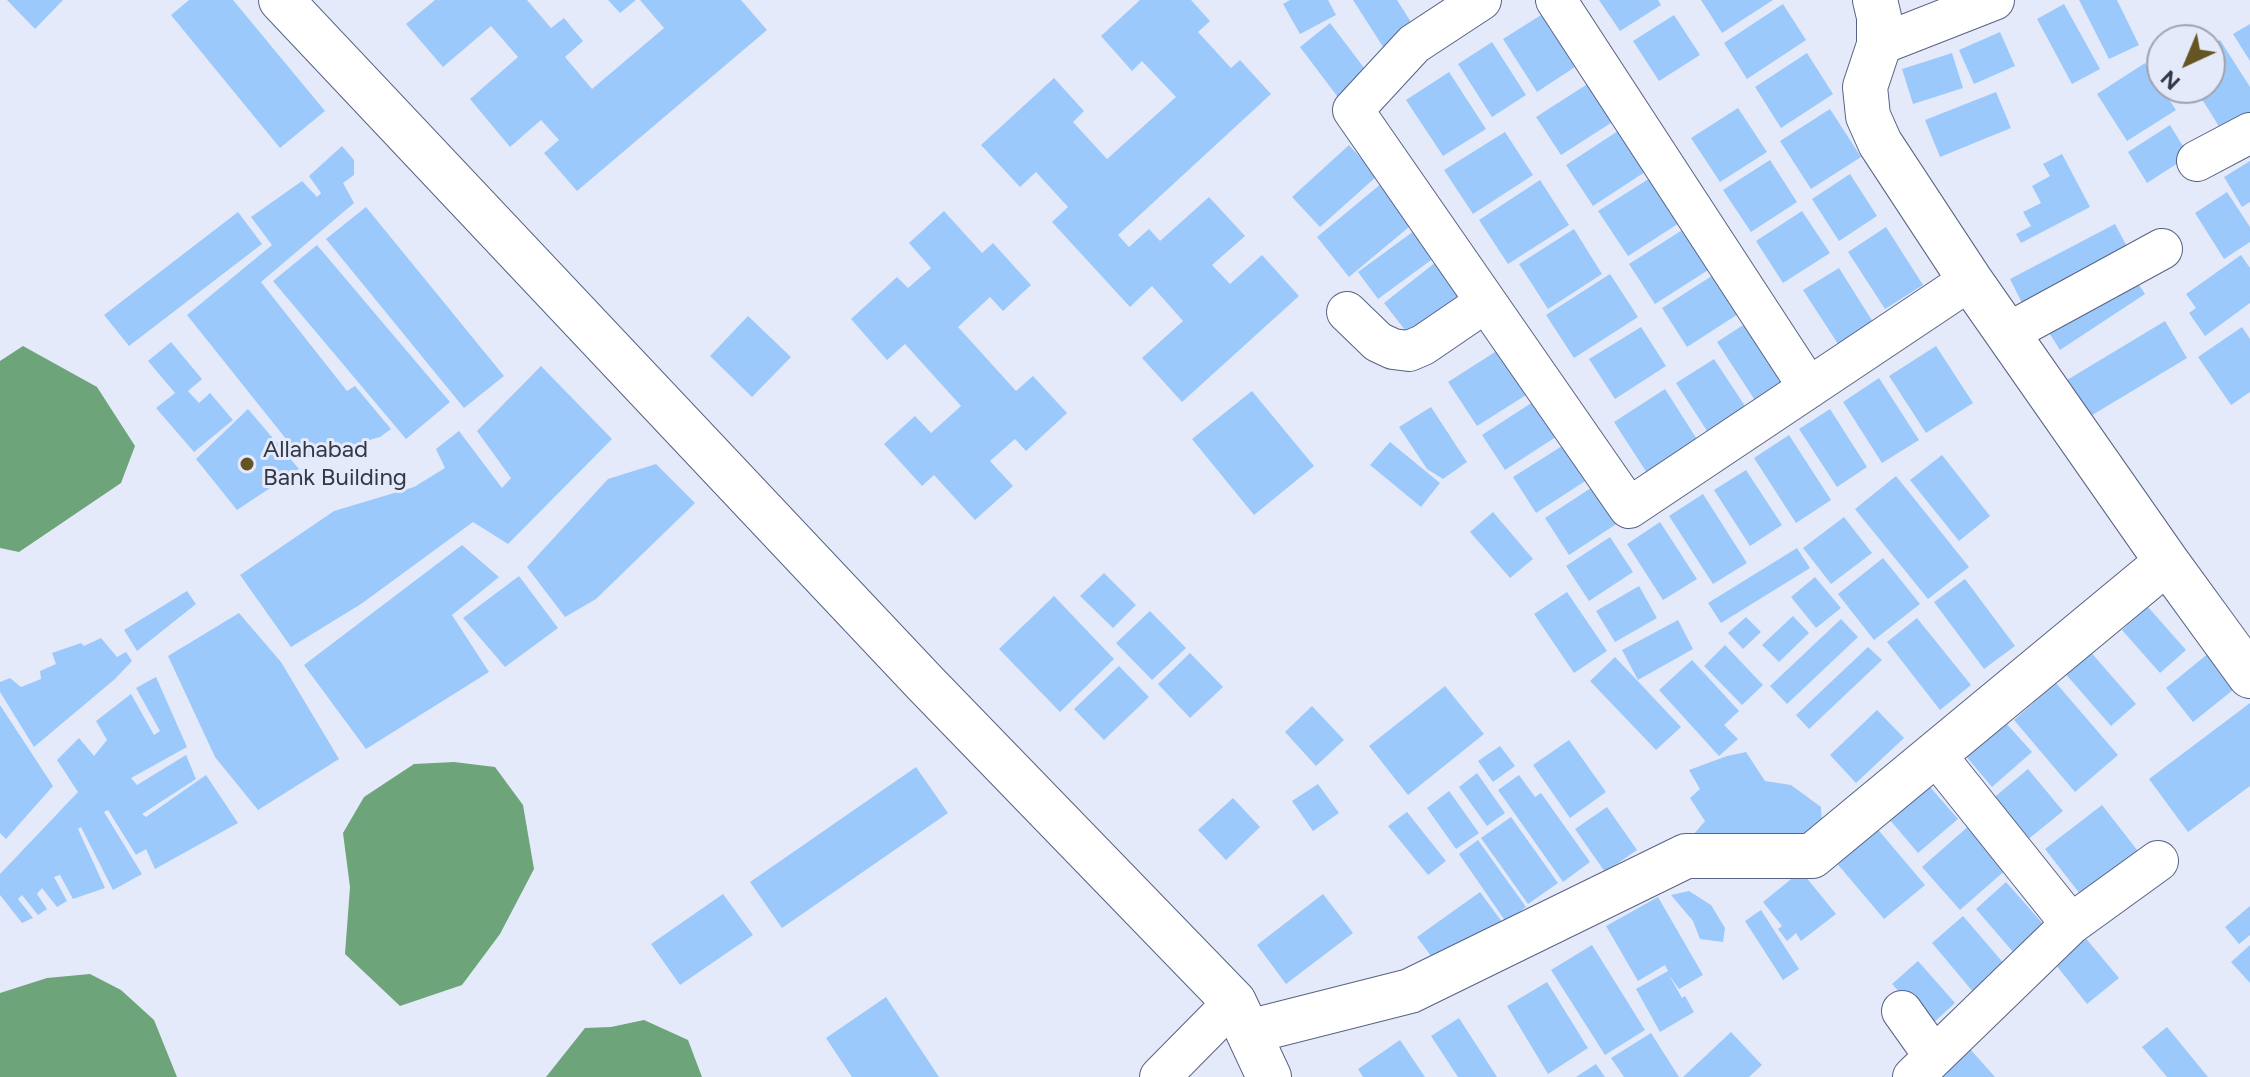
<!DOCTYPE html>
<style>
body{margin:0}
#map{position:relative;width:2250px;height:1077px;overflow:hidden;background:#e5eafa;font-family:Figtree,sans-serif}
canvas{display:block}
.north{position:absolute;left:2146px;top:24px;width:80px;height:80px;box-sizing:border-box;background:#e5eafa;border:2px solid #9ea3b2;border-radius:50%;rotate:224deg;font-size:22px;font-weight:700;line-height:32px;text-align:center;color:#333847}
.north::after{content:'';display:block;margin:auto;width:28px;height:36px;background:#655522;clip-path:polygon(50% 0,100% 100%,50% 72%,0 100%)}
</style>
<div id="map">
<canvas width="2250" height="1077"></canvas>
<div class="north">N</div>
</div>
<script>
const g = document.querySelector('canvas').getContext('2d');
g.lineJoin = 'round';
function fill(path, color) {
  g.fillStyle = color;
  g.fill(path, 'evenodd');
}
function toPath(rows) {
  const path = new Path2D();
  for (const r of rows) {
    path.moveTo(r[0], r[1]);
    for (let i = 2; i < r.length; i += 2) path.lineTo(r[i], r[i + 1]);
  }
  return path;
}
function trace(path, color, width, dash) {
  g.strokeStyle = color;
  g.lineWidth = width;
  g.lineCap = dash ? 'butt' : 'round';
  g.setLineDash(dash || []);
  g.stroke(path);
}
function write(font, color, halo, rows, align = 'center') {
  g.font = font + ' Figtree,sans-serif';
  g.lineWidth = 6;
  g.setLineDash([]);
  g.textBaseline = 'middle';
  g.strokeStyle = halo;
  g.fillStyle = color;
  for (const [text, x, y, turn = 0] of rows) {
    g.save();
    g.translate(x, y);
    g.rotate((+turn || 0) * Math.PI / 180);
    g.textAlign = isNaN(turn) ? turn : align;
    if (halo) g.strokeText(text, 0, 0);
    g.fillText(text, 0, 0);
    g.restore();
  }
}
fill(toPath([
 [23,346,97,387,135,446,121,483,19,552,0,548,0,361],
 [454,762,495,767,523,805,534,869,500,934,462,985,400,1006,345,954,350,887,343,833,364,797,414,764],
 [90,974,121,990,154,1020,177,1077,0,1077,0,993,47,978],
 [644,1020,688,1040,702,1077,546,1077,585,1028,611,1027]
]), '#6da47a');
fill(toPath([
 [7,0,63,0,35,29],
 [189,0,233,0,325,111,280,148,171,15],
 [435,0,527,0,551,28,564,18,583,41,565,57,592,89,664,28,640,0,741,0,767,30,577,191,544,153,559,140,541,120,510,147,470,99,518,57,491,26,443,67,406,24],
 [608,0,636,0,620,13],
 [1140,0,1191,0,1210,21,1198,32,1231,68,1240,60,1271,94,1118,235,1129,247,1149,229,1160,241,1209,197,1245,236,1212,265,1230,284,1262,255,1299,296,1182,402,1142,358,1183,321,1152,286,1130,307,1052,222,1068,207,1036,172,1020,187,981,145,1054,78,1084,111,1073,122,1107,159,1176,97,1142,61,1132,71,1101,36],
 [1290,0,1328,0,1336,15,1300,34,1283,4],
 [1353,0,1397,0,1416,30,1385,50],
 [1599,0,1658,0,1661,5,1620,31],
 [1701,0,1773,0,1722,33],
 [2079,0,2117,0,2139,45,2109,59],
 [1783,4,1806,40,1747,79,1724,43],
 [2064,4,2100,69,2072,84,2037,19],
 [1541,15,1575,67,1537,92,1503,39],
 [1674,15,1700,55,1659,81,1633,41],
 [1330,23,1371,77,1340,100,1300,47],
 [2250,24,2250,61,2233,34],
 [2000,32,2015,66,1974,84,1959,50],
 [2220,40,2250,87,2250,120,2225,136,2195,88,2210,88,2210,46],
 [1492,42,1526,95,1492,117,1458,64],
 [1807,53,1833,94,1781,128,1755,87],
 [1952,53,1963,88,1913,104,1902,69],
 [2145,63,2176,110,2127,141,2097,94],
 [1449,72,1486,129,1443,156,1406,100],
 [1589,83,1614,121,1561,155,1536,117],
 [1996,92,2011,128,1940,157,1925,120],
 [1738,108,1767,152,1720,182,1691,138],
 [1830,109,1861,157,1811,189,1780,141],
 [2170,125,2189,156,2147,183,2128,152],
 [1624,127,1651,168,1593,206,1566,165],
 [1505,132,1533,175,1473,214,1444,170],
 [1349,145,1377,176,1320,227,1292,197],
 [342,146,354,160,354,175,343,183,354,203,261,282,347,391,355,386,391,429,380,437,302,459,187,315,272,245,251,217,302,181,317,197,321,193,309,176],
 [2062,154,2090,207,2021,243,2016,234,2031,226,2023,212,2041,203,2032,186,2050,176,2043,164],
 [1770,160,1797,202,1751,232,1723,190],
 [2250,161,2250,202,2242,207,2224,177],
 [1658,173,1687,218,1628,256,1598,211],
 [1850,174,1877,216,1839,241,1812,199],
 [1540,180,1569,225,1508,264,1479,220],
 [1382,183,1415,222,1349,277,1317,237],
 [2227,192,2250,227,2250,242,2224,259,2195,213],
 [366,207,504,376,464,408,326,239],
 [944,211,982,253,993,243,1031,285,1003,311,990,297,958,327,1016,391,1033,376,1067,413,1026,451,1015,439,990,461,1013,486,975,520,934,475,922,486,884,444,915,416,931,433,961,406,905,344,887,360,851,319,897,277,908,288,931,268,909,243],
 [1802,211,1830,253,1783,283,1756,241],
 [238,212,262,244,129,346,104,315],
 [2115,224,2132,256,2026,311,2010,279],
 [1690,225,1716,265,1655,304,1629,264],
 [1886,227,1923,285,1885,309,1848,252],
 [1418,228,1438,255,1378,299,1358,272],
 [1574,229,1602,274,1548,309,1519,264],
 [317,245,450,402,406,439,273,281],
 [2241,255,2250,268,2250,303,2205,336,2189,313,2196,308,2186,294],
 [1441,258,1466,290,1408,334,1384,303],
 [1839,268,1873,322,1838,344,1803,290],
 [1721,270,1746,309,1687,347,1662,308],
 [1610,274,1638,317,1574,358,1546,315],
 [2133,276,2145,294,2060,350,2048,331],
 [748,316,791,357,752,397,710,356],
 [1754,318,1793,378,1756,402,1717,342],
 [2165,321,2187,358,2084,420,2062,383],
 [1641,327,1666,366,1615,399,1589,359],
 [2242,327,2250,339,2250,392,2231,405,2198,357],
 [171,342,202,379,188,391,199,403,210,393,233,420,194,452,156,408,175,393,148,361],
 [1506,345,1534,390,1477,426,1448,382],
 [1936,346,1973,403,1926,433,1889,376],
 [1714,359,1747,409,1709,434,1676,383],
 [541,366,612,439,508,544,473,522,361,604,291,647,240,575,334,511,414,487,445,468,436,449,459,431,502,488,511,478,477,431],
 [1879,378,1919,440,1882,463,1843,402],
 [1665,389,1700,444,1649,476,1614,422],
 [1252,391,1314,466,1254,515,1192,439],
 [1542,396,1565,431,1505,470,1482,435],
 [1431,407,1467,462,1443,479,1427,469,1399,427],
 [248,409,299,469,237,510,196,459],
 [1830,409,1867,467,1837,487,1799,429],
 [1789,435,1831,500,1796,523,1754,458],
 [1570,441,1593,476,1536,513,1513,477],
 [1390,442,1440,483,1421,507,1370,465],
 [1942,455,1990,516,1959,541,1910,480],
 [656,464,695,503,596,599,565,617,527,567,608,479],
 [1746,470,1782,525,1750,546,1714,490],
 [1896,476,1969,567,1928,599,1855,509],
 [1597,484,1621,521,1569,555,1545,518],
 [1703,494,1747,563,1713,584,1669,516],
 [1493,512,1533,559,1510,578,1470,532],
 [1844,517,1872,553,1831,584,1803,548],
 [1660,522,1697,579,1663,600,1627,544],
 [1610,537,1633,572,1589,601,1566,566],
 [462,545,499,577,452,615,489,672,366,749,304,665],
 [1797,548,1810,568,1721,623,1708,603],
 [1883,558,1920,604,1874,640,1838,594],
 [1104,573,1136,605,1113,628,1080,596],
 [519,576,558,628,505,667,463,618],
 [1815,577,1841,608,1816,628,1791,597],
 [1965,579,2015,646,1984,669,1934,602],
 [1639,586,1657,618,1615,642,1596,611],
 [187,591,196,604,137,651,124,630],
 [1567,592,1607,651,1574,673,1534,614],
 [1054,596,1114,659,1060,712,999,649],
 [2148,607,2186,650,2160,673,2122,630],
 [1150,611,1186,648,1152,680,1116,643],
 [239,613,281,662,339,759,258,810,215,757,168,656],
 [1793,616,1809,633,1779,662,1762,645],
 [1746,617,1761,632,1743,649,1728,633],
 [1917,618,1971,685,1940,710,1887,642],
 [1841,619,1858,637,1787,704,1770,686],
 [1678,620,1693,649,1638,680,1622,650],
 [101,638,117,657,126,652,132,661,115,679,34,747,0,692,0,682,10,678,21,687,41,679,40,671,56,664,52,653,81,643,84,646],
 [1725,645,1763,685,1742,705,1704,666],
 [1868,647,1882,660,1809,729,1796,715],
 [2088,649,2136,704,2111,726,2063,671],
 [2210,652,2238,686,2193,722,2166,688],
 [1190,653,1223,687,1190,718,1158,684],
 [1615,657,1681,727,1656,750,1590,681],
 [1692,660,1739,711,1724,725,1738,739,1719,756,1659,690],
 [1119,666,1149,697,1104,740,1074,709],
 [156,677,187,747,131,778,137,785,186,755,196,779,142,814,146,817,206,775,238,823,155,869,146,849,136,855,108,810,104,812,142,874,113,890,81,827,78,829,105,888,73,899,60,875,54,877,67,901,57,907,42,888,37,894,47,909,38,915,22,895,18,899,33,918,22,923,0,895,0,874,78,792,57,760,79,738,94,756,107,740,96,721,131,694,154,735,160,731,136,688],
 [2056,683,2118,755,2075,792,2014,720],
 [1445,686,1484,734,1408,795,1369,746],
 [2250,703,2250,786,2188,832,2149,779],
 [0,705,53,786,6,839,0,833],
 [1312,706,1344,740,1316,766,1285,732],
 [1877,710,1904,738,1856,783,1830,755],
 [2004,721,2032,752,1992,787,1965,755],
 [1569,740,1606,792,1570,818,1533,765],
 [1500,746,1515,766,1493,782,1478,761],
 [1746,752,1765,781,1791,785,1821,807,1822,826,1790,841,1693,835,1705,821,1690,798,1700,789,1689,770,1727,756],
 [916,767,948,813,782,928,750,882],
 [2028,769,2063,811,2026,841,1991,800],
 [1477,773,1505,813,1487,826,1459,787],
 [1519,775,1535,797,1541,793,1590,862,1563,882,1498,790],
 [1924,780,1958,819,1918,853,1884,813],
 [1318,784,1339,813,1313,831,1292,801],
 [1449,791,1479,833,1456,849,1427,808],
 [1233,798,1260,827,1226,860,1198,830],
 [2102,805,2141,855,2084,899,2045,849],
 [1607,807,1637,850,1605,872,1575,829],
 [1407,812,1446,861,1428,875,1388,826],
 [1511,817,1558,883,1528,904,1481,838],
 [1971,824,2009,867,1960,910,1922,867],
 [1875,826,1925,885,1884,919,1834,860],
 [1478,840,1526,907,1506,922,1459,854],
 [1801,871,1836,914,1801,941,1796,933,1787,941,1778,929,1782,926,1763,902],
 [2006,882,2044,925,2013,952,1976,909],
 [1689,891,1711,905,1725,928,1723,942,1700,939,1693,921,1671,895],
 [1480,892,1505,926,1442,971,1417,937],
 [723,894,753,935,680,985,651,944],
 [1323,894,1353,933,1286,984,1257,945],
 [1658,897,1703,975,1679,989,1669,975,1682,998,1685,996,1694,1012,1660,1032,1636,989,1668,971,1665,965,1638,981,1606,926],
 [2250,906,2250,935,2239,944,2225,927],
 [1761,910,1799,969,1783,980,1745,921],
 [1963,916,2006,966,1974,993,1932,943],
 [2083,935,2119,978,2087,1004,2052,960],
 [1592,945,1645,1030,1605,1055,1551,970],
 [2250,945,2250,983,2231,962],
 [1918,961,1955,1003,1930,1026,1892,984],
 [1547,982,1588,1048,1548,1074,1507,1006],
 [886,997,939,1077,852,1077,826,1038],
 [1459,1018,1497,1077,1458,1077,1431,1036],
 [2167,1027,2208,1077,2167,1077,2142,1047],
 [1731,1032,1762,1065,1749,1077,1683,1077],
 [1651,1033,1679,1077,1624,1077,1611,1058],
 [1400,1040,1425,1077,1363,1077,1358,1069],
 [1963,1041,1995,1077,1930,1077],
 [1596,1064,1605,1077,1576,1077]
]), '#9cc9fb');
const minor = toPath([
 [1481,0,1414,44,1353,110,1629,508,1970,280],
 [1556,0,1809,388],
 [1879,45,1994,0],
 [2197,161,2250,133],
 [1347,312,1378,342,1393,349,1409,351,1423,345,1486,302],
 [2008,333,2162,249],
 [1935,754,2071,924],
 [1902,1011,1934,1056],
 [1160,1077,1234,1002],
 [1913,1077,2071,924,2158,861]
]);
const tertiary = toPath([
 [281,0,925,683,1234,1002,1269,1077],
 [1875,0,1879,17,1879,45,1865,87,1868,116,1880,143,1970,280,2167,562,2250,676],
 [1248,1032,1410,991,1686,856,1812,856,2167,562]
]);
trace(minor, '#586284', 42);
trace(tertiary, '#586284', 46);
trace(minor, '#fff', 40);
trace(tertiary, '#fff', 44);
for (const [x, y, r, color] of [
 [247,464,8,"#655522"]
]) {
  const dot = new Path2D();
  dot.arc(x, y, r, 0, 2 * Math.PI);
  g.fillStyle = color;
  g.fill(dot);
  trace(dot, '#e5eafa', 3);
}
write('24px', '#333847', '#e5eafa', [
 ["Allahabad",263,450],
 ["Bank Building",263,478]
], 'left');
</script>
